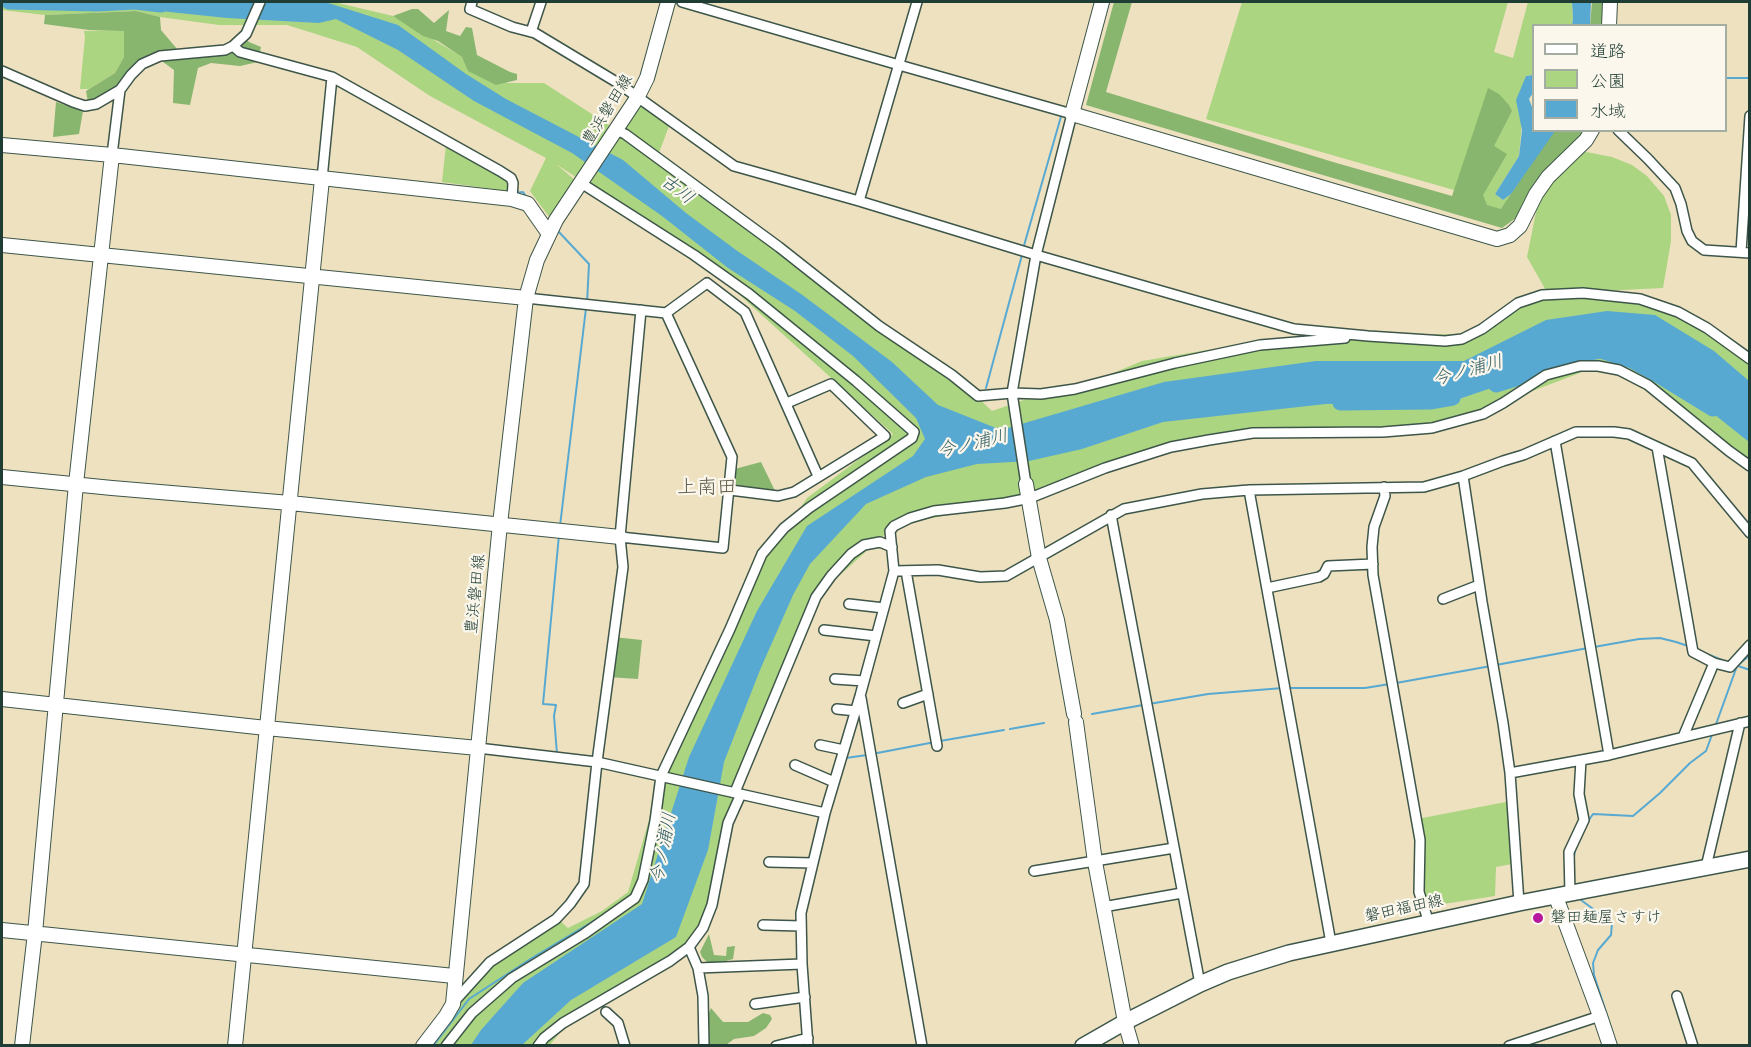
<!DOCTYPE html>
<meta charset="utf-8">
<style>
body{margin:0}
#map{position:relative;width:1751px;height:1047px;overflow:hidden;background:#ede1c0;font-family:"Balsamiq Sans","Klee One",sans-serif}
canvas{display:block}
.frame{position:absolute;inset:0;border:3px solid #1f3d34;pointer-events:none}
.legend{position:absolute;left:1532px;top:24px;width:195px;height:108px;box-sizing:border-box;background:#fbf7ec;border:2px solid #a3ada2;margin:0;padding:8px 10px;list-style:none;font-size:18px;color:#1f3d34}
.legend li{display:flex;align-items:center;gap:12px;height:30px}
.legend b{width:30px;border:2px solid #a3ada2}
</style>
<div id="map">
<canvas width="1751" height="1047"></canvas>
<div class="frame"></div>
<ul class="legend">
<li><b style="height:8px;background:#fff"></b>道路</li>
<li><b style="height:16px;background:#abd581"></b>公園</li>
<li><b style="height:16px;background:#58a9d2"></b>水域</li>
</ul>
</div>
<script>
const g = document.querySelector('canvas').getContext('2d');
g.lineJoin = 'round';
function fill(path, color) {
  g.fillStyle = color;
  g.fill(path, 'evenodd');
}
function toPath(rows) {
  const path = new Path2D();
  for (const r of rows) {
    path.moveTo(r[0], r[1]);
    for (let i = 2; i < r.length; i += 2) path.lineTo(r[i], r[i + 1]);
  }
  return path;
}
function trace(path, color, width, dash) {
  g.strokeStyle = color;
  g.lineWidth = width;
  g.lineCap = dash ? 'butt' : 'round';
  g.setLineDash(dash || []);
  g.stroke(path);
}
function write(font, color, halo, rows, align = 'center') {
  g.font = font + ' "Balsamiq Sans","Klee One",sans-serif';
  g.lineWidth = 4.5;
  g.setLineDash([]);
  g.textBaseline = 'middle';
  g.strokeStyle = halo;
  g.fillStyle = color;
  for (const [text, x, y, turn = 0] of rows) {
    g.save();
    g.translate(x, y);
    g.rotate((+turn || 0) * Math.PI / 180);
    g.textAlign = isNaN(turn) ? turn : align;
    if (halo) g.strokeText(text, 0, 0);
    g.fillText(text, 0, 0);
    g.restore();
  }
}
fill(toPath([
 [2,2,334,2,393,16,507,83,544,83,618,131,641,100,671,121,657,158,977,397,992,411,1041,394,1075,389,1142,361,1255,342,1378,335,1464,334,1527,300,1548,294,1527,257,1538,202,1576,150,1612,157,1632,165,1647,176,1664,196,1671,215,1671,241,1663,288,1582,292,1640,299,1701,325,1749,359,1749,463,1648,385,1598,366,1509,400,1456,422,1390,431,1219,438,1120,463,1030,498,894,526,816,597,745,768,727,827,718,886,689,947,572,1017,550,1045,422,1045,481,973,557,918,568,928,602,911,628,892,649,820,656,775,660,776,761,560,791,522,807,498,893,434,700,259,556,164,575,180,550,218,530,191,546,158,430,96,357,47,287,25,219,25,160,17,136,11,45,15,2,10],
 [1242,2,1508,2,1494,52,1513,58,1528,2,1572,2,1573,18,1572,25,1534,26,1533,75,1526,76,1519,156,1495,194,1503,200,1511,194,1501,210,1453,196,1454,190,1206,119],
 [124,30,124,57,115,73,89,89,80,89,85,37,84,31],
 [446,145,486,166,508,183,507,191,442,182],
 [1511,801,1512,864,1496,867,1495,896,1424,907,1417,819]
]), '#abd581');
fill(toPath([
 [1114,2,1132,2,1106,92,1333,162,1452,196,1488,88,1499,94,1509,105,1512,111,1494,146,1507,154,1483,195,1487,205,1501,209,1547,138,1555,131,1589,131,1549,175,1516,218,1502,228,1086,105],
 [1592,2,1607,2,1606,25,1590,26],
 [412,9,418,9,434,23,449,10,446,31,460,36,466,27,472,28,477,55,510,72,517,74,517,80,496,85,468,71,462,57,438,41,423,36,393,16],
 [136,11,160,17,161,30,177,49,195,53,203,52,245,39,249,42,261,47,258,62,240,66,211,63,198,68,190,105,173,103,174,70,152,54,137,66,114,90,101,97,88,102,86,91,115,73,124,57,124,31,89,30,44,24,45,15],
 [56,102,83,111,79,134,53,137],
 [761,462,776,493,730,487,731,470],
 [613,637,642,640,638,679,608,677],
 [709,934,714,955,726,956,727,947,735,946,733,959,710,965,702,957,700,952],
 [711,1008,723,1022,748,1022,763,1013,770,1015,772,1019,766,1028,754,1036,734,1039,726,1045,704,1045,708,1015]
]), '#88b66f');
fill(toPath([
 [142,2,325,2,398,25,466,74,506,99,623,160,686,213,736,250,801,294,892,362,938,405,1001,430,1164,382,1316,361,1464,361,1546,320,1607,311,1655,315,1714,351,1749,381,1749,442,1695,399,1659,376,1631,361,1601,351,1580,355,1563,361,1545,370,1450,402,1326,404,1163,422,1082,449,1029,461,977,464,926,477,866,504,810,564,793,595,760,670,724,762,708,850,676,937,571,1000,522,1045,471,1045,481,1030,523,983,642,904,689,757,757,611,807,526,913,456,925,439,916,418,853,356,795,311,728,268,662,216,572,153,474,101,398,50,336,19,319,23,227,18,160,11,142,6],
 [1572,2,1591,2,1590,25,1572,25,1573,18],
 [1533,75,1533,93,1529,99,1532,107,1533,108,1534,130,1555,131,1511,194,1503,200,1495,194,1519,156,1522,130,1516,100,1526,76]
]), '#58a9d2');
trace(toPath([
 [1105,16,1109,2],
 [1726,78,1750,78],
 [515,193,523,192,527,198],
 [558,231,589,264,587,303],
 [1023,249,1062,113],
 [986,388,1022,255],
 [560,526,586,308],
 [1594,647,1639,639,1660,638,1676,642,1688,646],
 [1702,652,1727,662],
 [1496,665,1588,648],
 [1735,665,1750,670],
 [1396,683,1491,666],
 [1289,688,1365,688,1390,684],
 [1149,704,1208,694,1283,688],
 [1092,714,1143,705],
 [1715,727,1737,666,1750,655],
 [1010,729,1044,723],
 [940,741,1004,730],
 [557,754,554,716,556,705,543,704,559,535],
 [872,754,935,742],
 [846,758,867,755],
 [1587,823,1593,814,1633,816,1660,793,1690,763,1706,751,1713,732],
 [1573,862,1575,851,1577,844],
 [1581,900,1612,923,1611,935,1598,950,1593,963,1594,975,1613,1034],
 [433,1046,469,999,532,958,597,919]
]), '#58a9d2', 2);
trace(toPath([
 [9,2,97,4,135,2,161,5],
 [1496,385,1545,370,1563,361,1580,355,1601,351,1632,361,1659,376,1713,409],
 [1340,403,1430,402,1453,398]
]), '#58a9d2', 15);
const street = toPath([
 [472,2,470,9,512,27,535,33,618,83,734,166,859,201,1036,255,1294,329,1368,336,1445,341,1462,339,1482,329,1518,303,1542,295,1583,293,1640,299,1678,312,1707,328,1750,359],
 [682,2,899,65,1072,114,1036,255,1012,393,1026,484],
 [531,32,541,2],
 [233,46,240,52,332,77,500,171,511,178,513,183,512,199],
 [2,71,73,102,85,106,96,104,120,90,131,75,142,64,160,56,225,50,233,46,246,34,260,2],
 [616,130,625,134,779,247,879,326,952,375,978,396,1012,393,1041,394,1075,389,1175,363,1260,345,1345,338],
 [1618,130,1648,159,1675,188,1681,204,1687,231,1692,241,1704,250,1750,253],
 [112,155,120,90],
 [322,179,332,77],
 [859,201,917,2],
 [1741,252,1750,116],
 [526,298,666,313,707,283,745,312,818,476],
 [1555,441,1609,755],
 [1657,447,1693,652,1714,663,1683,737],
 [1463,476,1482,602,1503,723,1510,773,1519,903],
 [1384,487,1385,496,1374,527,1372,547,1373,575,1420,840,1419,892,1429,923],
 [730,490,778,496,794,492,885,436,831,384,787,403],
 [1249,490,1331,943],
 [1111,515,1200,984],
 [620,537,723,548,732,457,666,313],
 [894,571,890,531,894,526,910,518,934,511,1005,503,1030,498,1105,468,1171,447,1209,440,1253,433,1383,432,1432,428,1483,414,1503,403,1546,375,1580,366,1598,366,1619,370,1648,385,1729,451,1750,466],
 [906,571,937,746],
 [1267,588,1319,577,1324,574,1328,566,1373,564],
 [1443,599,1479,585],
 [849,604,884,608],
 [824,630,876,636],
 [1714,663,1730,667,1750,645],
 [835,679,864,681],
 [861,698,922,1046],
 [903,703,928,694],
 [837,709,856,711],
 [820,745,844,750],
 [478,748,597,762,825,813],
 [795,765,834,782],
 [1510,773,1609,755,1750,721],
 [735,792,816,597,831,576,851,554,864,545,880,542,892,547],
 [769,862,813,863],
 [1706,867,1740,723],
 [1034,871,1174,848],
 [1570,894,1569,852,1584,820,1579,794,1581,760],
 [1103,907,1182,893],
 [763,925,801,926],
 [689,947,698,968,703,996,704,1046],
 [698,968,802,964],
 [1677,996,1693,1046],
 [453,1003,490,962,556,919,570,904,584,884,597,762,623,567,620,537,641,310],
 [755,1004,805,997],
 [606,1012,618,1023,625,1046],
 [446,1046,472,1013,512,978,584,934,635,898,643,880,655,821,661,776,730,629,762,554,784,528,809,508,912,438,914,432,856,381,749,294,694,255,581,183],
 [538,1046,544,1038,563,1023,670,961,689,947,703,928,712,905,728,823,741,794],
 [776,1046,808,1038],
 [808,1046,802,964,801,913,825,813,860,696,894,571,938,570,980,577,1006,576,1124,509,1202,494,1249,490,1424,487,1463,476,1503,461,1523,455,1576,432,1614,432,1629,434,1692,463,1750,533],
 [1509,1046,1600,1016]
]);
const secondary = toPath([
 [1102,2,1072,114,1497,239,1510,235,1520,226,1536,194,1548,177,1586,140,1592,130],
 [1609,26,1610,2],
 [2,145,112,155,512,199,528,204,549,234],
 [2,245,526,298],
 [2,477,112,488,290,503,620,537],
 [1026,484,1039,558,1057,620,1074,714],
 [2,699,266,728,478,748],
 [1076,722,1095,862,1125,1022,1132,1046],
 [1556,897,1600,1016,1610,1046],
 [2,930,454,976],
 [22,1046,35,933,76,484,112,155],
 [235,1046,322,179],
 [423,1046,446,1016,453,1004,500,524,526,298,537,260,556,220,637,98,647,78,668,2]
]);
const primary = toPath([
 [1083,1046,1125,1022,1200,984,1228,972,1289,953,1519,903,1750,859]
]);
trace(street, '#3e5649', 12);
trace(secondary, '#3e5649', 16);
trace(primary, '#3e5649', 18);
trace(street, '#fff', 9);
trace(secondary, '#fff', 14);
trace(primary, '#fff', 15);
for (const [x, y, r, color] of [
 [1538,918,6,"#b5179e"]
]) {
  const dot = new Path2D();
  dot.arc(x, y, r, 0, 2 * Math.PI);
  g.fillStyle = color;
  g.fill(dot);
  trace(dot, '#fbf7ec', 2);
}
write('16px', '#1f3d34', '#fbf7ec', [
 ["豊浜磐田線",608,110,-58],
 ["豊浜磐田線",476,594,-84],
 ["磐田福田線",1404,909,-12]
]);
write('16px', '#1f3d34', '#fbf7ec', [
 ["磐田麺屋さすけ",1550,918]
], 'left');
write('italic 18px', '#305d63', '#fbf7ec', [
 ["古川",677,190,38],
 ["今ノ浦川",1468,371,-15],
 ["今ノ浦川",973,444,-13],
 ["今ノ浦川",664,848,-79]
]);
write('20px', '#625e4c', '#fbf7ec', [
 ["上南田",707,488]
]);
</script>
